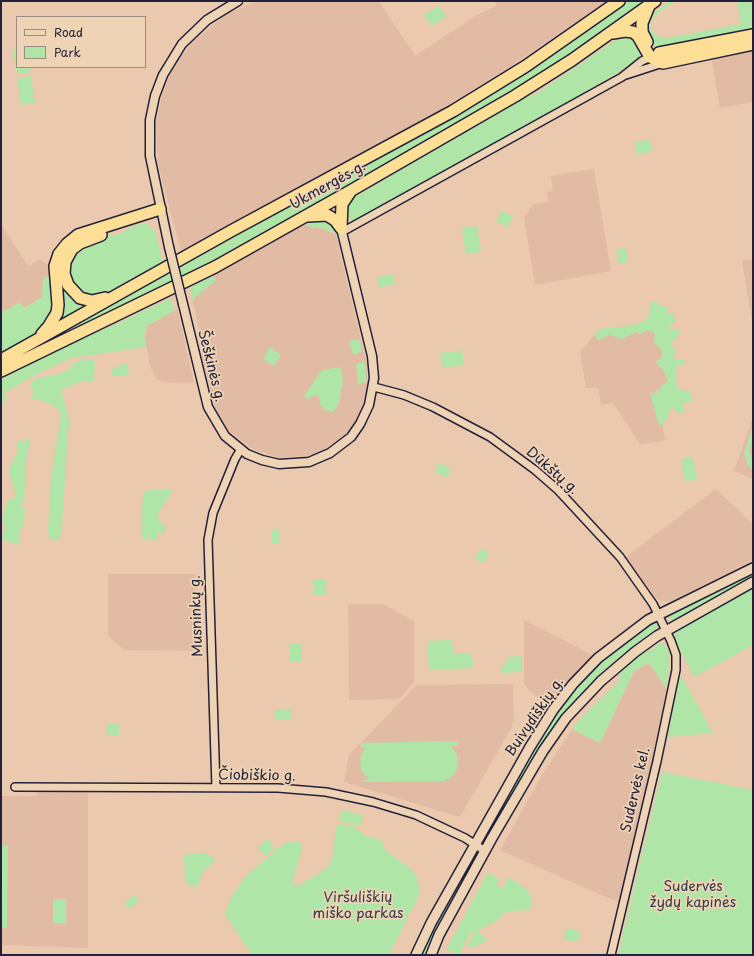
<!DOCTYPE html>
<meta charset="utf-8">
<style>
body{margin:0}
#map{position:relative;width:754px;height:956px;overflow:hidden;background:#eac9ae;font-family:"Playpen Sans",sans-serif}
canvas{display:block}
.frame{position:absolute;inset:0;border:2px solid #22223b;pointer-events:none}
.legend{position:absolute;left:16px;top:16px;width:130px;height:52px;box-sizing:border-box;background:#eed3b5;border:1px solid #9c8c84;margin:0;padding:5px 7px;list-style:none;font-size:12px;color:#22223b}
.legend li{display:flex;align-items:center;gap:8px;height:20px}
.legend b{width:20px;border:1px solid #9c8c84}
</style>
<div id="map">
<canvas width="754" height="956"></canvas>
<div class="frame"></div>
<ul class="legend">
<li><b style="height:5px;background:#eed3b5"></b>Road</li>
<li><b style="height:11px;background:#afe5a7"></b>Park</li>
</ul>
</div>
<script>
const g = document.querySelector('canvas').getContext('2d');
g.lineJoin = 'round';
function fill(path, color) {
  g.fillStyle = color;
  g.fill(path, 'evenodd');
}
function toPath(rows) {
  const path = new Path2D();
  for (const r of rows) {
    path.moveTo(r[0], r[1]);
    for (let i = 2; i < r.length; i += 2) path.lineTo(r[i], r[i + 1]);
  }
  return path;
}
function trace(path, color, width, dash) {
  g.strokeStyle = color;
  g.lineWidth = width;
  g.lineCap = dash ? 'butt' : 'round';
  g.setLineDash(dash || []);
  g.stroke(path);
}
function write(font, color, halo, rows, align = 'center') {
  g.font = font + ' "Playpen Sans",sans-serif';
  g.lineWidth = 3.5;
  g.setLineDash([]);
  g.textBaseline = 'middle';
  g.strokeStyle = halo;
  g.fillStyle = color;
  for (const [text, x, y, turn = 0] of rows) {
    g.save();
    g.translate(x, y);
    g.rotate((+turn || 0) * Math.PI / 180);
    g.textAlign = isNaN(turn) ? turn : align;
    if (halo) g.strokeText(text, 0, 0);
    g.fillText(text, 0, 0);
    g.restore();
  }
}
fill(toPath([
 [257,1,379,1,415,56,477,15,496,6,496,1,608,1,511,66,417,124,236,221,182,254,158,164,156,124,161,98,169,76,183,54,194,41,225,15],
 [753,48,753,102,720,108,711,56],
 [594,169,611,271,535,285,524,217,533,204,549,202,547,192,553,191,551,176],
 [1,224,28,266,40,259,52,268,53,277,44,279,43,281,42,297,24,308,20,302,7,310,1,312],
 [305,224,313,228,317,226,336,235,366,361,368,385,363,408,359,417,342,438,321,451,309,455,279,458,255,450,245,444,228,429,216,410,201,355,204,354,190,287],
 [753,259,753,327,742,261],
 [177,309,192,373,194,383,162,382,156,378,150,366,145,338,147,326],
 [660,325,671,388,656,390,665,441,640,444,613,403,601,405,598,387,586,388,580,352,593,336],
 [753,417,753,479,734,471],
 [716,489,753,524,753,560,671,601,662,601,657,599,626,557],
 [108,574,195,574,197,651,124,650,108,636],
 [348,604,383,604,414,621,414,682,399,699,349,700],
 [524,620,560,638,595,657,549,708,524,685],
 [649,663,669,692,622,904,500,850,543,774,572,729,600,743,634,671],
 [513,684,514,722,512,722,512,727,460,817,344,782,349,755,417,685],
 [37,792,88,792,88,948,1,945,1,796,36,796]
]), '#e1bba3');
fill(toPath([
 [629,1,647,1,592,40,526,84,456,126,133,304,64,332,478,101,543,61],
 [670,1,675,1,652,19,652,31,657,36,666,38,741,24,737,1,752,1,753,29,751,31,658,48,649,40,645,20],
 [439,6,446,16,432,26,424,15],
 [631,33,643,53,638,60,569,102,358,220,349,219,346,215,348,201,517,102,539,92,625,34],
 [13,50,17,50,17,67,30,67,31,72,17,74],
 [31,76,35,103,21,105,17,78],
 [650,140,652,152,636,154,635,142],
 [501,211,513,216,508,227,497,222],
 [327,218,336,230,338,240,335,233,317,227,313,228,305,224,315,220],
 [141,224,147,224,155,231,163,263,100,296,96,297,79,294,66,271,69,257,87,245,106,238,109,234,116,235,123,233,128,228],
 [477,226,481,252,466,254,462,228],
 [81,240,59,273,91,305,56,324,58,272],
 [626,248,628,262,619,264,616,249],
 [393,274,395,284,379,288,377,277],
 [213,276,216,278,215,281,192,300,190,287],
 [45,277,53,277,54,310,46,326,1,354,1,312,7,310,20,302,25,308,42,297,43,281],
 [171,298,174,311,147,326,144,334,146,347,71,358,35,375,6,392,4,404,1,405,1,380,33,360,127,319],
 [651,301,657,301,660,305,667,307,667,314,674,313,675,323,669,325,670,328,681,331,677,338,670,343,675,350,674,359,678,360,684,358,685,361,683,365,677,365,675,381,679,389,690,392,692,395,691,401,684,403,683,412,680,414,675,411,672,405,665,422,659,426,650,393,659,392,661,386,668,382,663,369,658,366,656,361,662,358,662,353,660,348,654,343,655,333,647,330,641,334,636,332,622,339,610,335,597,340,595,332,604,328,631,326,644,321,648,318],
 [357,339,360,341,362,352,353,355,349,341],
 [270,347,281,355,274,366,263,359],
 [462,350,464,365,443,368,440,353],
 [85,359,93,360,95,363,94,381,79,382,61,390,70,423,68,432,62,524,60,537,57,541,51,539,48,532,51,478,61,415,58,409,44,401,32,399,33,391,30,386,32,382,36,378,59,374,69,369,75,362],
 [365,362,366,375,366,385,363,382,358,385,356,364],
 [128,364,129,375,112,375,111,370,120,365],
 [341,367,343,381,339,403,334,412,324,410,320,405,319,396,316,395,307,399,304,396,322,370],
 [753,426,753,437,749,452,753,463,753,470,748,465,744,453],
 [23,440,30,440,26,463,24,503,19,505,25,509,24,522,20,531,19,543,16,545,2,539,5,526,2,519,8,500,15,497,14,485,10,477,9,469,17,452,18,447,14,444],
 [693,457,697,480,685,481,681,459],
 [439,463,451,468,447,478,435,472],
 [160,489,171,490,171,494,157,515,161,523,166,527,166,533,163,534,158,531,158,540,150,540,150,534,146,541,143,540,141,528,143,496,145,491],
 [271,529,280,529,280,543,271,543],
 [481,548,489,553,483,563,475,559],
 [753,571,753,578,674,622,670,620,670,616,672,613],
 [313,579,326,579,326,595,313,595],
 [753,586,753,645,694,677,676,642,674,637,677,630],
 [652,622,657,622,658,627,607,667,564,714,491,835,486,832,549,723,570,695,584,679,611,653],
 [452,640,453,654,472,653,473,668,429,670,427,641],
 [660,643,664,643,670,654,667,689,649,663,634,671,600,743,572,729,583,716,619,681,620,673,626,665,640,653,648,652],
 [289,644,301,644,301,662,289,662],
 [521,656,522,672,502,673,502,665,508,664,508,657],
 [679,677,682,677,713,733,668,737],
 [276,709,292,709,292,720,276,720],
 [107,724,119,724,119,736,107,736],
 [458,741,458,746,451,746,457,754,458,767,452,777,444,781,363,782,363,780,369,779,363,773,360,767,361,755,366,747,361,747,361,743],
 [662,772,753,790,753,955,618,955],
 [342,810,363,815,361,826,339,821],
 [340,824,353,826,366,836,381,840,387,852,410,868,417,877,420,893,389,955,252,955,226,916,226,911,231,898,245,877,281,846,289,842,298,841,301,843,302,850,292,882,297,886,301,884,327,868,333,857,336,827],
 [268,839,275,848,265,857,258,847],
 [1,845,8,845,7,928,1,928],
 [188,853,203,853,212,856,215,861,202,873,199,884,193,887,186,882,185,878,184,857],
 [474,855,474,859,448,905,426,955,420,955,431,930],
 [488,872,499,879,497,885,503,889,508,877,526,888,532,898,531,910,508,911,496,921,477,931,471,931,460,954,446,950],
 [133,895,139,900,130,909,124,904],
 [53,899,66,899,66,924,53,923],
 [567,928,580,931,578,942,564,939],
 [474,932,478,932,488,940,474,947,468,947]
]), '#afe5a7');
const minor = toPath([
 [626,75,663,63],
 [342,232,622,77,642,61,653,56],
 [374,387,404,395,433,407,490,437,535,470,558,490,620,557,653,604,671,641,676,655,676,670,657,761,611,955],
 [15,787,278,788,326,792,373,802,416,815,465,838,485,851],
 [216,788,208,540,213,513,235,459,241,449]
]);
const tertiary = toPath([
 [169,247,150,156,150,120,155,96,163,75,182,44,207,20,238,1],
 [183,304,208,407,225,436,247,454,262,460,279,464,309,462,330,453,351,437,360,424,369,405,374,378,372,356,341,228]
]);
const secondary = toPath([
 [416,955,431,923,530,747,553,710,573,684,598,658,648,620,753,568],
 [431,955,439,935,492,838,543,751,566,718,601,681,635,652,657,636,753,582]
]);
const trunk = toPath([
 [613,33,625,31,633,32,638,36,650,57,663,63,753,44],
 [647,42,642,32,642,23,649,6],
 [659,53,753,35],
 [308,216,327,215,335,220,341,228],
 [341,228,342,204,350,192],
 [101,235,80,243,72,249,65,262,64,274,68,285,80,298,92,301,105,298],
 [42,334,49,326,57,313,58,305,55,266,59,254,67,244,78,235,160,209],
 [1,360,231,231,453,111,526,66,619,1],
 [1,371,215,267,352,190,515,96,572,60,655,1]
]);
trace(minor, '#22223b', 10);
trace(tertiary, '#22223b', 11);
trace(secondary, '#22223b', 12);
trace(trunk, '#22223b', 14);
trace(minor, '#eed3b5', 7);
trace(tertiary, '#eed3b5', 8);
trace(secondary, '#eed3b5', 9);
trace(trunk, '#fdde96', 11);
const tertiaryBridge = toPath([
 [169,247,183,304]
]);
trace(tertiaryBridge, '#22223b', 11, []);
trace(tertiaryBridge, '#eed3b5', 8);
write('14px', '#22223b', '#eed3b5', [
 ["Ukmergės g.",328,186,-29],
 ["Šeškinės g.",211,366,76],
 ["Dūkštų g.",552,471,41],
 ["Musninkų g.",197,616,-92],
 ["Buivydiškių g.",535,717,-56],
 ["Čiobiškio g.",257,776,1],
 ["Sudervės kel.",636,790,-77]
]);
write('14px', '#373f4b', '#eed3b5', [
 ["Sudervės",693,887],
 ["žydų kapinės",693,903],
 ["Viršuliškių",358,898],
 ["miško parkas",358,914]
]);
</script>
